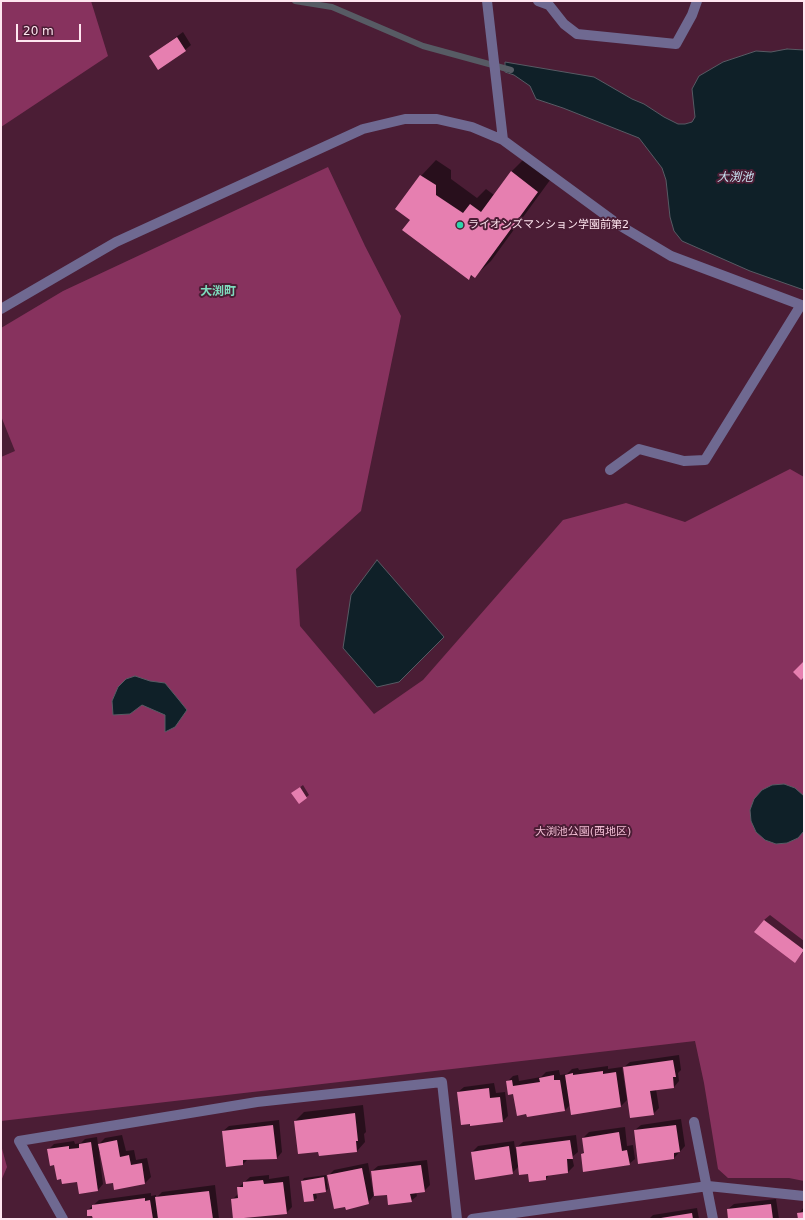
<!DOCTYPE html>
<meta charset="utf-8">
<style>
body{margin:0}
#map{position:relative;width:805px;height:1220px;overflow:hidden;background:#4b1d35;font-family:"DejaVu Sans",sans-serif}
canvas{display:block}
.frame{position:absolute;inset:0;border:2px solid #ffe6f0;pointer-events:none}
.scale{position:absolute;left:16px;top:24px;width:65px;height:18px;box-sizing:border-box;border:2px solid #ffe6f0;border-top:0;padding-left:5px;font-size:12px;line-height:14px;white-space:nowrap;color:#ffe6f0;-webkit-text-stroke:3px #4b1d35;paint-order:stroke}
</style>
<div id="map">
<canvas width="805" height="1220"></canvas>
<div class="frame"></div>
<div class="scale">20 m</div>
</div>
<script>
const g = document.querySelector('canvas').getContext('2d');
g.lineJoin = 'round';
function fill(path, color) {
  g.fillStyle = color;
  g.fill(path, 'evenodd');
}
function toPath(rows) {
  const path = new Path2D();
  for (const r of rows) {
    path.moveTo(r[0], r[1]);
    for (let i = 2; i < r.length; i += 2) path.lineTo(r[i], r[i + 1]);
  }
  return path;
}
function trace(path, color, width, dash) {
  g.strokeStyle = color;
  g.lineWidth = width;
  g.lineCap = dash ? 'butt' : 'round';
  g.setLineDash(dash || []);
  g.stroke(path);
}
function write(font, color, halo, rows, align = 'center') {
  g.font = font + ' "DejaVu Sans","Noto Sans JP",sans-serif';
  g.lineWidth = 4;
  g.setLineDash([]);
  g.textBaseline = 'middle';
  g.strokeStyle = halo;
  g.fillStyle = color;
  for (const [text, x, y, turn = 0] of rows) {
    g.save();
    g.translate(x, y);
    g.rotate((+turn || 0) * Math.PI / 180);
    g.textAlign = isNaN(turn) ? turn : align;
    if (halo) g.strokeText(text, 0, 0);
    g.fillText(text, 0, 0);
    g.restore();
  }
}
fill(toPath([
 [1,1,91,1,108,56,1,127],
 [328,167,365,246,401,316,361,511,296,569,300,626,374,714,423,680,563,520,626,503,685,522,790,469,804,477,804,1181,789,1178,728,1178,718,1169,704,1083,695,1041,1,1121,1,457,15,451,1,416,1,328,63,291],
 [1,1145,7,1167,1,1181]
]), '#87325e');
const water = toPath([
 [787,49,804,50,804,290,750,271,682,241,674,231,670,217,666,180,662,168,639,138,563,108,536,99,530,86,514,75,505,72,505,62,594,77,632,99,644,104,664,117,678,124,685,124,692,122,695,117,692,89,699,76,723,62,756,51,771,52,787,49],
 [377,560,444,637,399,682,377,687,343,648,351,595,377,560],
 [135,676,150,681,165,683,179,700,187,710,175,727,165,732,165,715,142,705,130,714,113,715,112,701,118,687,126,679,135,676],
 [784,784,795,788,804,796,804,831,798,838,787,843,776,844,765,840,756,832,751,821,750,810,754,799,762,790,772,785,784,784]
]);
fill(water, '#0f2028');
trace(water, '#575b64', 1);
fill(toPath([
 [183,32,191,45,185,50,150,56],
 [527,156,553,176,491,261,475,276,473,275,469,279,411,220,421,176,436,160,451,170,451,179,477,198,486,189,494,195,511,172],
 [303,785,309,795,299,803,295,791],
 [770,915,804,941,804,951,795,962,764,920],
 [679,1055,681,1070,678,1073,679,1081,674,1087,656,1089,659,1108,653,1114,624,1067,630,1062],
 [608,1066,608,1069,622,1067,627,1100,621,1106,572,1114,571,1104,565,1110,527,1116,507,1082,513,1076,518,1075,519,1081,541,1077,546,1072,559,1070,560,1075,567,1074,572,1069,578,1068,579,1070],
 [494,1083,496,1093,505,1092,508,1116,502,1122,458,1092,464,1087],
 [363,1105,366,1132,364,1134,365,1142,357,1151,319,1151,295,1121,304,1112],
 [681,1119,685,1146,674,1158,635,1130,641,1125],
 [279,1120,282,1152,277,1158,248,1159,243,1164,223,1131,229,1126],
 [625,1127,627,1146,633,1145,635,1159,629,1164,582,1154,585,1151,583,1138,589,1132],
 [122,1135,126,1151,134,1150,136,1160,147,1158,151,1177,145,1183,115,1188,101,1153,99,1153,103,1184,98,1190,78,1181,55,1164,48,1150,54,1144,74,1141,75,1144,81,1143,85,1139,97,1137,98,1145,105,1138],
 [576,1135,578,1152,572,1157,574,1166,568,1172,550,1174,546,1179,529,1173,519,1166,512,1173,472,1152,478,1146,514,1141,515,1149,523,1142],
 [427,1160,430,1185,424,1191,416,1192,417,1196,411,1201,388,1194,374,1195,368,1203,329,1175,334,1170,368,1163,373,1192,375,1192,372,1171,378,1166],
 [269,1175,269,1179,289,1176,292,1207,286,1213,232,1200,238,1194,238,1188,250,1177],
 [326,1175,328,1189,325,1191,316,1193,317,1198,314,1200,305,1201,302,1181,304,1178],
 [215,1185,219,1219,94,1219,93,1215,88,1210,99,1200,151,1193,151,1196,156,1195,156,1198,162,1192],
 [776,1199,779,1219,729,1219,728,1209,734,1204],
 [804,1207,804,1219,799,1219,799,1213],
 [697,1208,699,1219,649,1219,653,1215]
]), '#0007');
trace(toPath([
 [295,1,332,7,423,46,511,70]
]), '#575b64', 6);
fill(toPath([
 [177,37,186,51,158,70,149,56],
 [511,171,538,192,475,278,471,275,469,280,402,230,410,220,395,209,420,175,436,185,436,195,463,213,470,204,481,212],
 [804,661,804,677,801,680,793,672],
 [300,787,307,798,299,804,291,793],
 [764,920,804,950,795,963,754,932],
 [673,1060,676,1077,673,1077,674,1088,650,1091,654,1115,630,1118,623,1067],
 [603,1071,603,1074,616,1072,621,1107,571,1115,565,1075,573,1073,573,1075],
 [554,1075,554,1080,560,1080,565,1111,527,1117,526,1114,517,1116,513,1094,508,1095,506,1081,512,1080,513,1086,540,1082,539,1078],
 [489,1088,490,1098,500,1097,503,1122,470,1126,470,1124,461,1125,457,1092],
 [355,1113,358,1141,356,1141,357,1152,319,1156,318,1152,298,1154,294,1121],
 [273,1125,277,1159,243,1160,243,1165,226,1167,222,1131],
 [676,1125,680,1152,674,1153,674,1159,638,1164,634,1130],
 [619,1132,622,1151,627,1150,630,1165,583,1172,581,1154,584,1153,582,1138],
 [117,1140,120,1157,129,1155,131,1165,142,1163,145,1184,114,1190,113,1183,106,1184,98,1144],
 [570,1140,573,1159,567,1159,568,1173,546,1176,546,1180,529,1182,528,1174,519,1175,516,1147],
 [91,1142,98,1191,79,1194,77,1182,62,1184,61,1179,57,1180,54,1165,50,1166,47,1149,69,1146,69,1149,79,1148,79,1144],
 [509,1146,513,1174,475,1180,471,1152],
 [421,1165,425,1192,410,1194,412,1202,388,1205,387,1195,374,1196,371,1171],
 [362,1168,369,1204,346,1210,345,1207,334,1209,327,1175],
 [324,1177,326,1192,313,1194,314,1201,304,1202,301,1181],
 [263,1180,264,1184,283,1182,287,1214,233,1219,231,1199,238,1198,237,1187,243,1187,243,1182],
 [209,1191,213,1219,158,1219,155,1197],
 [145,1198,145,1201,150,1200,153,1219,93,1219,92,1216,87,1216,87,1210,92,1209,92,1205],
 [771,1204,773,1219,728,1219,727,1209],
 [804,1212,804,1219,798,1219,797,1213],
 [692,1213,693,1219,661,1219,661,1218]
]), '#e67fb0');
trace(toPath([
 [487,1,503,140],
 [538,1,549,5,564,24,577,34,676,44,692,15,697,1],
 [1,309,116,242,363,129,405,119,437,119,472,127,503,140,619,225,671,256,804,306],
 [610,470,639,449,684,461,705,460,801,305],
 [694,1122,713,1219],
 [63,1219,19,1141,257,1102,442,1082,457,1219],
 [472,1219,708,1186,804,1196]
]), '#6f6991', 10);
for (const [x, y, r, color] of [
 [460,225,4,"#2dd4ab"]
]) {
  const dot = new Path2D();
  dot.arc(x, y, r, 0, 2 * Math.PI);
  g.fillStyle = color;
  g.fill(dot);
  trace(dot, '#4b1d35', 1.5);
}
write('11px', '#ffe6f0', '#4b1d35', [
 ["ライオンズマンション学園前第2",468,225]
], 'left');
write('11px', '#f1bcd3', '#4b1d35', [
 ["大渕池公園(西地区)",583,832]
]);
write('italic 12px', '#cae4f2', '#4b1d35', [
 ["大渕池",735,178]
]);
write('bold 12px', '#7edbbd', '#4b1d35', [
 ["大渕町",218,292]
]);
</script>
